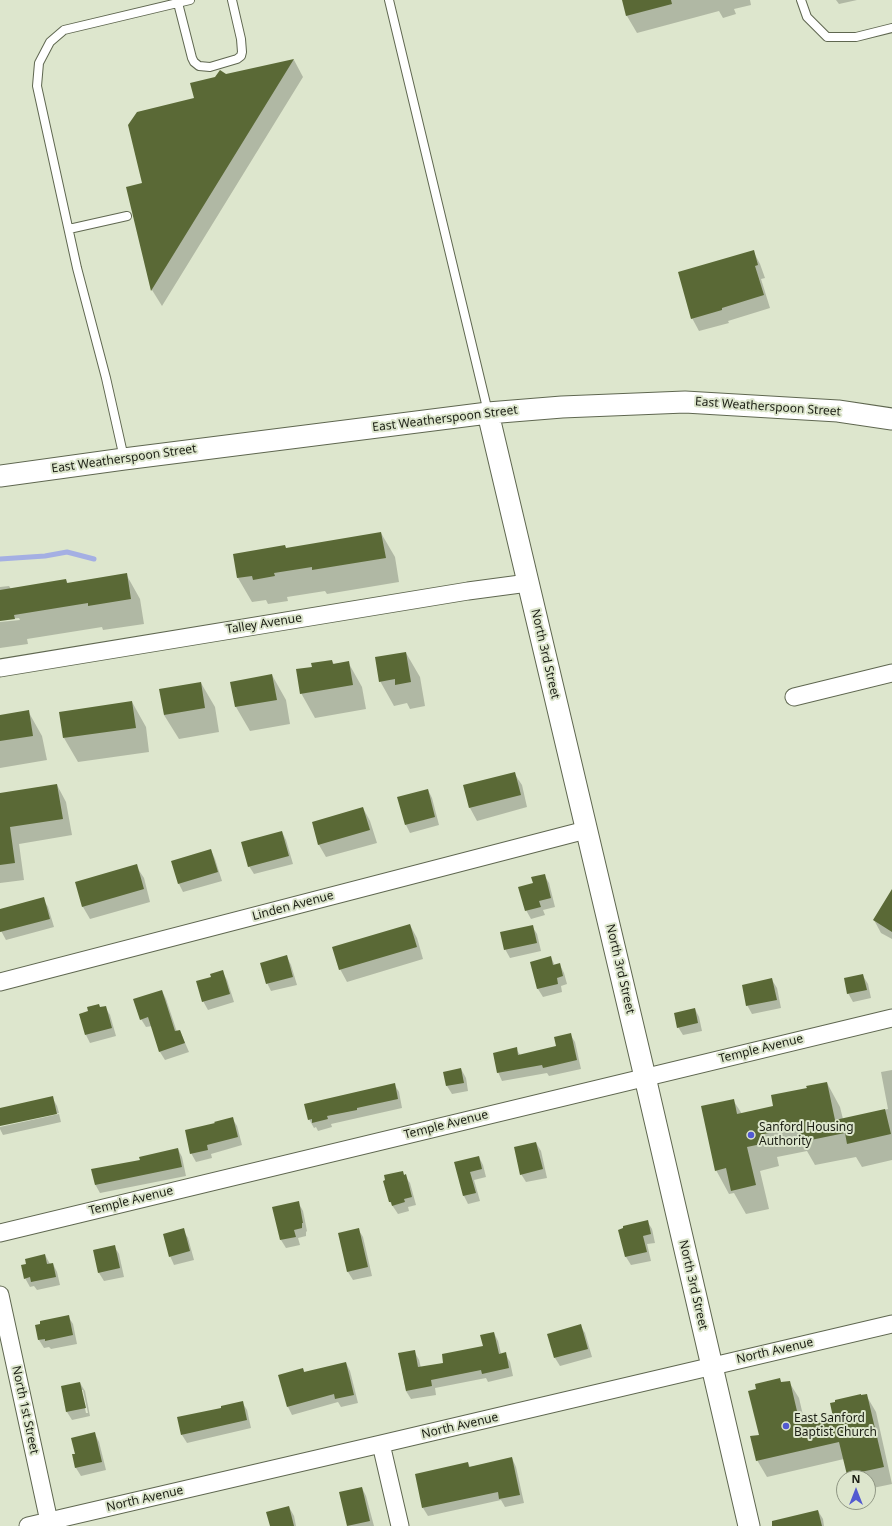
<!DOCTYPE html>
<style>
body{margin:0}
#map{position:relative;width:892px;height:1526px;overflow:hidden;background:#dde6cd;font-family:"Noto Sans",sans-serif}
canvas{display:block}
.north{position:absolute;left:836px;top:1470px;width:40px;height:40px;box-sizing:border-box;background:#dde6cd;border:1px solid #8f9683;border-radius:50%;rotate:0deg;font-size:11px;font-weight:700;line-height:16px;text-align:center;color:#1b1e14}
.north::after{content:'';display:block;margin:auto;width:14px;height:18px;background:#525ad1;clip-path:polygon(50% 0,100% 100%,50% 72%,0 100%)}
</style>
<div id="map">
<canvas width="892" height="1526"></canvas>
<div class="north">N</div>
</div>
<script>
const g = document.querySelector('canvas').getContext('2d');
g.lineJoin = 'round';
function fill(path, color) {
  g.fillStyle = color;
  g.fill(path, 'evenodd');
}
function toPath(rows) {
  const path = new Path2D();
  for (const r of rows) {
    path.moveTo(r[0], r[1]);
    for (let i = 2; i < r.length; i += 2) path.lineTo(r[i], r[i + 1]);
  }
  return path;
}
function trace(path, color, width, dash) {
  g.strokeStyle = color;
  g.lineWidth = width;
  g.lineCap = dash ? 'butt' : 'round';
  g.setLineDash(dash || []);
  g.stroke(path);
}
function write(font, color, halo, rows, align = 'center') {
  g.font = font + ' "Noto Sans",sans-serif';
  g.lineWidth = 4;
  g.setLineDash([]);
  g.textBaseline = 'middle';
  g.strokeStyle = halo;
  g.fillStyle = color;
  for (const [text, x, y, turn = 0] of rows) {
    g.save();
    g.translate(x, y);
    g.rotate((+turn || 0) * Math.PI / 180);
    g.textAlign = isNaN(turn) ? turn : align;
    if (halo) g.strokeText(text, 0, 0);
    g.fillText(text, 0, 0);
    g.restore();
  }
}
fill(toPath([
 [623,0,750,0,751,5,734,9,736,14,723,18,719,11,637,33,627,16],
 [836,0,857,0,839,4],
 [294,60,303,77,162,306,152,290,127,188,144,184,195,99,226,75],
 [753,251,760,264,765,278,761,279,770,308,728,321,729,323,699,331,692,318],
 [381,533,395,557,399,582,327,594,325,591,287,597,288,601,268,604,266,600,252,602,238,578,234,555,286,549],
 [126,574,140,599,144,624,103,630,102,627,27,639,28,644,0,648,0,622,20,620,19,618,0,620,0,587,9,586,11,589,66,580,68,584],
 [406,653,420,677,425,706,410,709,407,703,394,706,380,681],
 [332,661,334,664,348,662,362,687,366,709,315,718,301,693,313,668],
 [272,675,286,700,290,724,250,731,236,707,232,683],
 [201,683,215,707,219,732,179,739,164,715],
 [132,702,146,727,149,752,78,762,64,738],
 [28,711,42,736,47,760,0,768,0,716],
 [514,773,522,785,527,807,477,821,470,808,464,786],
 [57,785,66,802,72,835,19,844,24,880,0,883,0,794],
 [428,790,432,798,439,825,410,833,406,825],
 [363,808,370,821,377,843,326,857,319,845,313,823],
 [282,832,286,840,293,864,254,874,249,866],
 [211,850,215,859,222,881,183,892,179,884,172,862],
 [136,866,144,878,150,902,90,919,83,907,76,883],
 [544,875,549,883,555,907,543,910,545,915,531,919,526,910,534,884],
 [43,899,48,907,54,927,6,940,0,929,0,910],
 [892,904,892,939,881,933,874,920],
 [410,925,417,938,423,959,347,982,340,969],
 [532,926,537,934,541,951,510,958,505,949],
 [287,957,291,965,297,985,271,991,267,983],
 [551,957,555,966,560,965,564,973,567,984,561,986,562,992,543,997,538,989,532,962],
 [222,971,227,980,234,1002,208,1010,203,1001],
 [863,976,868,984,871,998,853,1002,848,993],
 [772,980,777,988,781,1008,752,1014,747,1005],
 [162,991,166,999,177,1032,180,1031,189,1052,165,1060,160,1052,152,1026,146,1027,141,1019],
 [105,1007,110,1015,116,1036,90,1043,86,1035,100,1008],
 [695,1009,699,1017,702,1031,683,1035,678,1027],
 [570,1034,575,1042,581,1069,549,1076,547,1073,502,1081,498,1072,516,1049,521,1056,558,1047],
 [461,1069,466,1078,468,1091,452,1094,447,1086,444,1073],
 [892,1070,892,1160,862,1167,856,1157,815,1165,807,1151,777,1157,779,1166,760,1171,769,1209,746,1214,734,1193,729,1194,716,1170,733,1100,742,1114,774,1107,808,1089,827,1083,840,1107,843,1119,888,1109,881,1072],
 [394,1084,399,1092,402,1108,331,1124,332,1127,318,1131,316,1127,314,1128,309,1119],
 [52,1097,57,1106,59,1113,0,1125,0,1109],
 [59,1114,61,1122,3,1135,0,1129,0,1127],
 [232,1118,237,1126,242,1145,211,1154,212,1158,196,1162,191,1153,216,1124],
 [536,1143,541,1151,547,1178,526,1182,521,1174],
 [178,1149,182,1157,186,1176,100,1193,95,1184,141,1161],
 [479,1157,483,1165,486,1177,474,1180,480,1201,468,1204,464,1196,455,1163],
 [402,1172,410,1183,416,1205,408,1207,409,1211,398,1214,390,1202,385,1182],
 [298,1202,303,1211,307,1231,306,1232,306,1236,298,1238,300,1245,286,1248,281,1240],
 [647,1221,652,1229,655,1243,647,1244,651,1261,631,1265,626,1257,620,1230],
 [358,1229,363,1237,372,1276,353,1280,348,1272,339,1234],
 [183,1230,188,1238,194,1260,174,1265,170,1256],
 [114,1246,119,1254,124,1277,104,1281,99,1273,94,1250],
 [45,1255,50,1264,53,1264,57,1272,60,1285,37,1290,34,1286,30,1287,25,1278],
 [68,1316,73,1324,77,1344,51,1349,49,1347,44,1348,39,1340,36,1326],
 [580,1325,585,1333,592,1357,560,1366,555,1358],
 [494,1333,498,1341,501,1354,505,1353,510,1362,513,1376,488,1382,486,1378,435,1388,436,1395,411,1399,406,1391,399,1354,414,1351,419,1360,421,1368,445,1363,484,1346],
 [346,1363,350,1371,358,1403,341,1407,338,1402,292,1415,288,1407,303,1369,305,1373],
 [779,1379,782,1383,789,1382,799,1398,805,1424,834,1418,836,1402,866,1395,876,1412,892,1484,868,1489,868,1478,850,1478,844,1459,767,1477,757,1460,760,1435,758,1389],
 [80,1383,85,1391,90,1416,72,1420,67,1412,62,1387],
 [81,1390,83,1390,88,1413,86,1413],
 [242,1402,247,1410,251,1428,187,1443,182,1435,222,1409],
 [95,1434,99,1442,106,1470,81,1476,76,1468,76,1455],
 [512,1458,516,1467,524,1503,505,1507,501,1500,428,1516,423,1508,468,1463,470,1467],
 [362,1488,366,1496,374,1526,348,1526,340,1493],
 [289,1507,294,1516,296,1526,271,1526],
 [818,1511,823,1519,824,1526,787,1526]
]), '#0003');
trace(toPath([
 [0,559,45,556,67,552,94,559]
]), '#a4afe3', 5);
fill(toPath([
 [622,0,671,0,672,4,626,16],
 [294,59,151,291,126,187,142,183,128,125,137,112,194,98,190,83,215,77,220,70,226,74],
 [754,250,758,265,755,266,764,295,722,308,722,310,691,319,678,272],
 [381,532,386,558,312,570,312,567,274,573,275,576,253,580,252,576,237,578,233,554,285,545,286,548],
 [127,573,131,599,88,606,88,603,14,615,15,619,0,621,0,590,66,579,67,583],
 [406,652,411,682,395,685,395,679,379,682,375,657],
 [332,660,333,664,349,661,353,685,300,694,296,669,312,667,311,663],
 [272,674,277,700,235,707,230,682],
 [201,682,205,708,164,715,159,689],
 [132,701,136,728,63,738,59,712],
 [29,710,33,736,0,741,0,715],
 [515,772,521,795,469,808,463,785],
 [57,784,63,819,10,827,15,863,0,865,0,793],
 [428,789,435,817,405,825,397,797],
 [363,807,370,830,318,845,312,822],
 [282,831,289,856,248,867,241,842],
 [211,849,218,872,178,884,171,861],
 [137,864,144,889,82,907,75,882],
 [545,874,551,898,539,901,541,907,525,911,518,887,533,883,531,877],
 [892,889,892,932,873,920],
 [44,897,50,919,0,932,0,909],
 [410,924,417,947,339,970,332,947],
 [533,925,537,943,504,950,500,932],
 [287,955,293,977,266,984,260,963],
 [551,956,553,965,560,963,563,976,557,978,558,984,537,989,530,962],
 [223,970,230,994,202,1002,196,981,211,977,210,974],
 [863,974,867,990,847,994,844,978],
 [772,978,777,1000,746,1006,742,985],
 [162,990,175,1031,180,1030,185,1043,159,1052,148,1017,140,1020,133,999],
 [99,1004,100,1007,106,1006,112,1028,85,1035,79,1014,88,1011,87,1007],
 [695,1008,698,1023,677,1028,674,1013],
 [571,1033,577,1060,543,1068,542,1065,497,1073,493,1053,517,1047,518,1055,556,1046,554,1037],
 [461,1068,464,1083,446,1086,443,1072],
 [827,1082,835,1120,885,1109,891,1134,847,1144,845,1133,801,1142,798,1127,764,1134,766,1143,747,1147,756,1185,731,1191,726,1168,715,1171,701,1106,734,1099,737,1114,773,1106,771,1095,807,1088,806,1086],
 [395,1083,398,1099,366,1106,357,1108,357,1110,327,1116,328,1119,312,1123,312,1119,308,1120,304,1104],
 [53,1096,57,1114,0,1126,0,1108],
 [233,1117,238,1137,207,1145,208,1150,190,1154,185,1130,215,1123,214,1122],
 [536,1142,543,1169,520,1175,514,1147],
 [178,1148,182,1167,95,1185,91,1169,140,1160,139,1157],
 [479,1156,482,1169,470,1172,476,1193,463,1196,454,1162],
 [403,1171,404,1175,406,1174,412,1197,404,1199,405,1202,392,1206,391,1202,389,1202,383,1181,385,1180,384,1175],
 [299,1201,303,1223,302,1223,302,1228,294,1230,296,1237,280,1240,272,1207],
 [648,1220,651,1234,643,1236,647,1252,625,1257,618,1230,623,1228,623,1226],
 [184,1228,190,1251,169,1257,163,1234],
 [359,1228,368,1267,347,1272,338,1233],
 [115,1245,120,1268,98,1273,93,1250],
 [45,1254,47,1264,53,1263,56,1277,31,1282,30,1277,24,1279,21,1265,26,1264,25,1259],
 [69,1315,73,1335,45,1341,45,1339,38,1340,35,1325,40,1324,40,1321],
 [581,1324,588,1349,554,1358,547,1334],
 [494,1332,499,1354,506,1352,509,1368,482,1374,481,1370,431,1380,432,1386,406,1391,398,1353,415,1350,418,1367,443,1363,442,1354,483,1346,480,1335],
 [346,1362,354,1395,335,1399,334,1394,287,1407,278,1375,303,1368,304,1372],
 [780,1378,781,1382,790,1381,800,1424,833,1417,830,1403,835,1402,835,1400,861,1394,861,1395,867,1394,884,1467,847,1475,839,1442,756,1461,750,1436,759,1435,748,1391,756,1389,755,1384],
 [80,1382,86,1408,66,1412,61,1386],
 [243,1401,247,1420,181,1435,177,1417,221,1408,221,1406],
 [95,1432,102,1462,75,1468,72,1454,75,1454,71,1438],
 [512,1457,520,1495,499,1499,498,1492,422,1508,415,1474,468,1462,469,1467],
 [362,1487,370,1521,347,1526,339,1492],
 [289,1506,294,1526,270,1526,266,1512],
 [818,1510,822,1526,772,1526,772,1521]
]), '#5a6936');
const service = toPath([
 [389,0,488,412],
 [801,0,807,17,827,37,856,37,892,28],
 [178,3,192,58,194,62,199,66,210,67,237,59,241,56,242,52,241,39,232,0],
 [69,229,127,216],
 [124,458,106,378,77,268,37,86,39,63,50,42,64,30,190,0]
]);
const minor = toPath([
 [0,668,468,591,528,583],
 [794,697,892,673],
 [0,982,586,830],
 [0,1233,892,1018],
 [0,1295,50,1526],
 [381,1444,400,1526],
 [28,1526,381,1444,892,1324]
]);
const tertiary = toPath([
 [488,413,645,1077,749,1526],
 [0,476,124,459,488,413,562,407,685,402,838,411,892,419]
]);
trace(service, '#5f6750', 10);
trace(minor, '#5f6750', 19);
trace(tertiary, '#5f6750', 23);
trace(service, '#fff', 8);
trace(minor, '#fff', 17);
trace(tertiary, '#fff', 21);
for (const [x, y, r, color] of [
 [751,1135,4,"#525ad1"],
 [786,1426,4,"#525ad1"]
]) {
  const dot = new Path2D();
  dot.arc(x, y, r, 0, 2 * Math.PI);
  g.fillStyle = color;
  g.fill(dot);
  trace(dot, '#dde6cd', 1.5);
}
write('12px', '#1b1e14', '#dde6cd', [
 ["East Weatherspoon Street",768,407,4],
 ["East Weatherspoon Street",445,419,-7],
 ["East Weatherspoon Street",124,459,-8],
 ["Talley Avenue",264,624,-9],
 ["North 3rd Street",545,654,77],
 ["Linden Avenue",293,906,-15],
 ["North 3rd Street",620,969,77],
 ["Temple Avenue",761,1049,-14],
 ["Temple Avenue",446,1125,-14],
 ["Temple Avenue",131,1201,-14],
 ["North 3rd Street",693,1285,77],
 ["North Avenue",775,1351,-13],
 ["North 1st Street",25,1410,78],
 ["North Avenue",460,1426,-13],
 ["North Avenue",145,1499,-13]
]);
write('12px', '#1b1e14', '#dde6cd', [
 ["Sanford Housing",759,1128],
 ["Authority",759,1142],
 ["East Sanford",794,1419],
 ["Baptist Church",794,1433]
], 'left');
</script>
